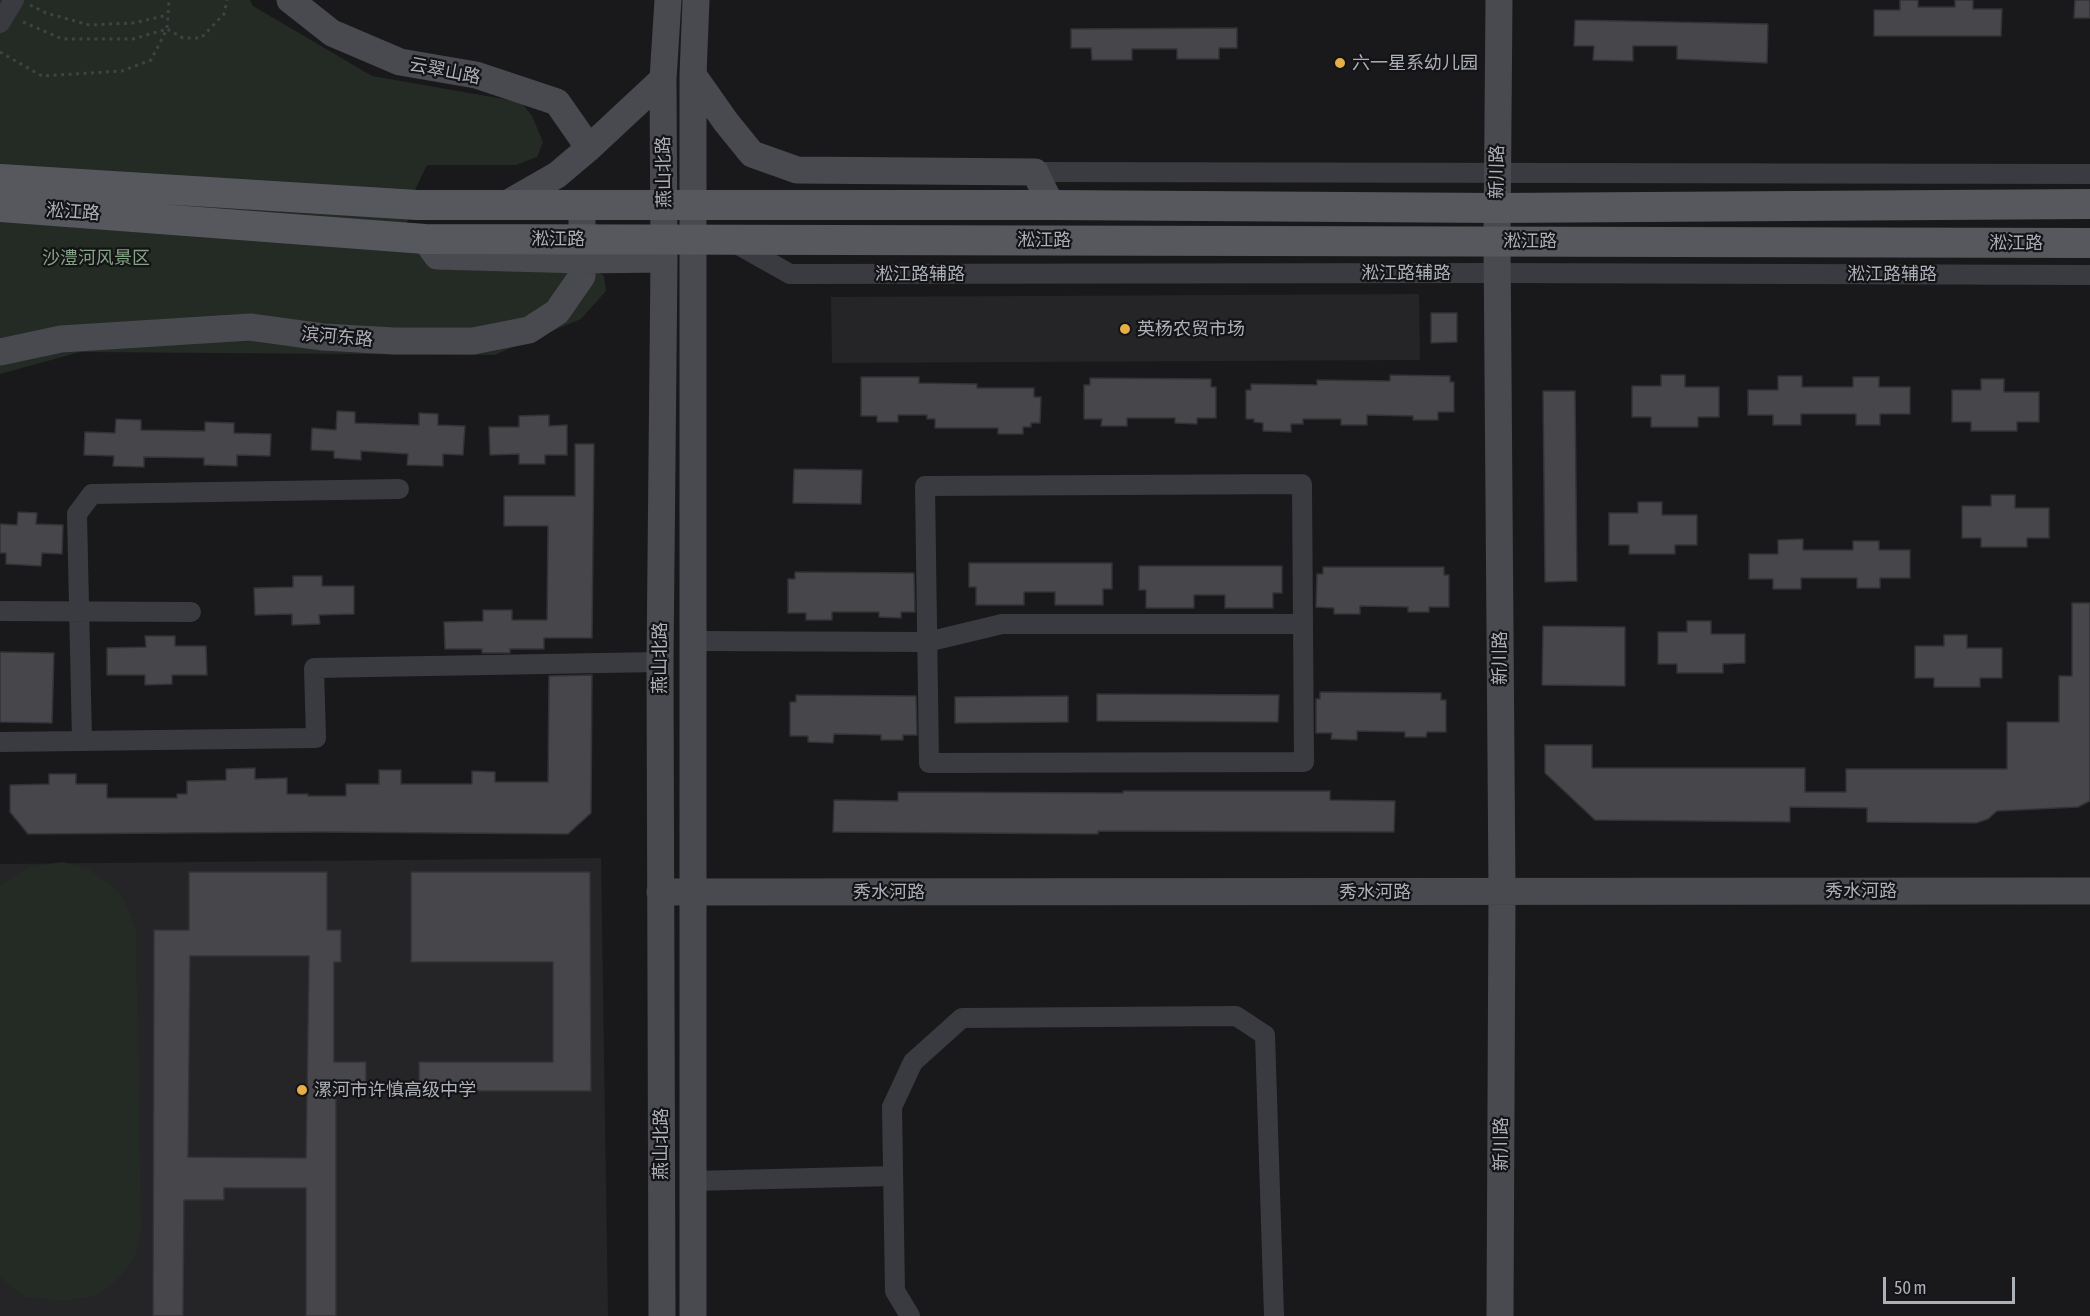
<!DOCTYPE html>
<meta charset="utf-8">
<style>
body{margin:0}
#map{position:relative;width:2090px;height:1316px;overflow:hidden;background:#19191b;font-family:"Asap Condensed",sans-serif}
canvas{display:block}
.scale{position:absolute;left:1883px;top:1277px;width:132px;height:27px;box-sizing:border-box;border:3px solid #acb0b9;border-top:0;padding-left:8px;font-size:18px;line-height:21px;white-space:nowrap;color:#acb0b9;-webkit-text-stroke:4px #141416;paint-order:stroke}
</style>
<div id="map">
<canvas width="2090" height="1316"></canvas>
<div class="scale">50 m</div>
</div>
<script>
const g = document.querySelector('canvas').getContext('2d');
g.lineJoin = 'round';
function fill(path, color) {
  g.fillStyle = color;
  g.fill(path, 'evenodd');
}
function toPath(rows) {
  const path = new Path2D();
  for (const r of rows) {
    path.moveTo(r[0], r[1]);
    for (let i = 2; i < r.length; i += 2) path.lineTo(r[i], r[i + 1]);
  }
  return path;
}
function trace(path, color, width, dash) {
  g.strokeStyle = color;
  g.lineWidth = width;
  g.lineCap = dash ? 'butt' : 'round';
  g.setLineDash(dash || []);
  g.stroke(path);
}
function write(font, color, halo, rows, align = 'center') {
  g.font = font + ' "Asap Condensed","Noto Sans SC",sans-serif';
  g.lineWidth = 4.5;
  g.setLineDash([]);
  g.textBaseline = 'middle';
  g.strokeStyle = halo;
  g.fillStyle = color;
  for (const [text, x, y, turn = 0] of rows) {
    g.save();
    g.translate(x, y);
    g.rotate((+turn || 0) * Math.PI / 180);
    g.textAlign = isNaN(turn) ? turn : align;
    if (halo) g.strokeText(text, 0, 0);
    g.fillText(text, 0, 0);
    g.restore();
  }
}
fill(toPath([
 [1419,294,1420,360,832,363,831,297],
 [601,858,608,1316,0,1316,0,864]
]), '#252528');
fill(toPath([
 [0,0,250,0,253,6,372,76,521,102,532,116,543,142,537,157,516,165,427,165,412,196,402,251,560,249,604,276,606,291,581,319,494,355,80,352,0,374],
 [63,862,90,870,110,885,122,896,136,929,141,1230,135,1257,119,1278,95,1296,63,1301,25,1297,0,1277,0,887,5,882,30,867]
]), '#232b24');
const building = toPath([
 [1900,0,1918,0,1918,7,1955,7,1955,0,1973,0,1973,9,2002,9,2001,36,1874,36,1874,10,1900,10,1900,0],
 [2075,0,2090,0,2090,18,2074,18,2075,0],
 [1575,20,1768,24,1767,63,1677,59,1677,46,1633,46,1633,61,1593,60,1594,46,1574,46,1575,20],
 [1237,28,1237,48,1219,48,1219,59,1177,59,1177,49,1132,49,1132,60,1092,60,1091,48,1071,48,1071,29,1237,28],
 [1431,313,1457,313,1457,342,1431,343,1431,313],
 [1390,375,1450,376,1450,382,1454,382,1454,412,1438,412,1438,420,1413,420,1413,416,1367,415,1367,425,1341,425,1341,419,1303,419,1303,424,1291,424,1291,432,1263,431,1263,423,1254,422,1254,419,1246,419,1246,390,1251,390,1251,384,1317,385,1317,380,1390,381,1390,375],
 [1661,375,1685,375,1685,387,1719,387,1719,417,1698,417,1698,427,1651,427,1651,417,1632,417,1632,386,1661,386,1661,375],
 [1778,376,1802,376,1802,387,1853,387,1853,377,1879,377,1879,387,1910,387,1910,414,1880,414,1880,425,1856,425,1856,414,1801,414,1801,425,1773,425,1773,415,1748,415,1748,390,1778,390,1778,376],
 [861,377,919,377,919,383,977,384,977,388,1034,388,1034,397,1041,397,1040,423,1031,423,1031,427,1023,427,1023,434,998,434,998,428,935,428,935,419,927,419,927,415,898,415,898,422,877,422,877,416,861,416,861,377],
 [1090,378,1211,379,1211,387,1216,387,1216,418,1197,418,1197,424,1175,423,1175,418,1127,418,1127,426,1101,426,1102,419,1084,419,1084,385,1090,385,1090,378],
 [1981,379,2004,379,2004,392,2039,392,2039,422,2017,422,2017,431,1971,431,1971,422,1952,422,1952,390,1981,390,1981,379],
 [1543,391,1575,391,1577,581,1545,582,1543,391],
 [337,411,355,412,355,423,419,425,419,413,438,414,438,425,465,426,463,455,443,454,443,466,407,465,408,454,361,451,361,460,334,458,334,451,311,450,312,428,336,430,337,411],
 [549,415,549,426,567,425,567,455,545,455,545,464,519,464,519,454,490,455,489,427,519,427,519,416,549,415],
 [116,419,141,420,141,430,205,431,205,422,234,423,234,433,271,434,270,456,237,455,237,466,204,465,204,458,144,457,144,467,113,466,114,456,84,455,85,432,115,433,116,419],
 [575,444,594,444,592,638,544,638,544,649,510,649,510,653,482,653,482,649,445,649,444,622,483,621,483,610,512,610,512,620,547,620,548,526,504,526,504,496,575,496,575,444],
 [794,469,862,470,861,504,793,503,794,469],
 [1991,495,2015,495,2015,508,2049,508,2049,538,2027,538,2027,547,1981,547,1981,538,1962,538,1962,506,1991,506,1991,495],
 [1638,502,1662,502,1662,515,1697,515,1697,545,1675,545,1675,554,1629,554,1629,545,1609,545,1609,513,1638,513,1638,502],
 [18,512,37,513,36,524,63,525,62,554,42,553,41,566,6,564,6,553,0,553,0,524,17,525,18,512],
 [1803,539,1803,550,1853,550,1853,541,1879,541,1879,550,1910,550,1910,578,1880,578,1880,588,1857,588,1857,578,1801,578,1801,589,1773,589,1773,579,1749,579,1749,554,1778,554,1778,540,1803,539],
 [969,563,1112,563,1112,589,1103,589,1103,605,1055,605,1055,592,1024,592,1024,605,976,605,976,587,969,587,969,563],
 [1139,566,1282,566,1282,593,1273,593,1273,608,1225,608,1225,595,1194,595,1194,608,1146,608,1146,590,1139,590,1139,566],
 [1323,567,1444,567,1444,575,1449,575,1449,607,1429,607,1429,612,1408,612,1408,607,1360,606,1360,614,1334,614,1334,608,1316,607,1317,574,1323,574,1323,567],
 [795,572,914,573,915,612,901,612,901,618,879,617,879,612,832,612,832,620,806,620,806,613,788,613,788,579,795,579,795,572],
 [293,576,322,576,322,586,354,586,354,614,319,615,320,624,292,625,292,614,255,615,254,588,293,587,293,576],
 [2072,603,2090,603,2090,801,2078,807,1997,811,1988,819,1976,823,1867,822,1867,808,1790,807,1790,822,1595,820,1545,773,1545,745,1592,745,1592,768,1805,768,1805,792,1846,792,1846,769,2007,769,2007,722,2059,722,2059,676,2072,676,2072,603],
 [1687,621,1711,621,1711,634,1745,634,1745,663,1723,664,1723,673,1677,673,1677,664,1658,664,1658,632,1687,632,1687,621],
 [1543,626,1625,627,1625,686,1542,685,1543,626],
 [1944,635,1967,635,1967,648,2002,648,2002,678,1980,678,1980,687,1934,687,1934,678,1915,678,1915,646,1944,646,1944,635],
 [145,636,175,636,175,646,206,646,207,675,172,675,172,684,145,685,145,675,107,675,107,648,146,647,145,636],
 [0,652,54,653,52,723,0,722,0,652],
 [592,675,591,813,568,834,322,832,28,834,10,812,10,785,49,784,49,774,76,774,76,784,107,784,107,798,177,798,177,794,187,794,187,781,226,780,226,769,255,768,255,779,287,778,287,794,308,794,308,796,346,796,346,784,379,784,379,770,401,770,401,784,472,784,472,771,495,772,495,782,548,782,549,676,592,675],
 [1320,692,1441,693,1441,700,1446,700,1446,732,1427,732,1426,737,1405,737,1405,732,1357,731,1357,740,1331,739,1332,733,1316,733,1316,699,1320,699,1320,692],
 [1097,694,1279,695,1278,722,1097,721,1097,694],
 [796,695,916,696,917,735,903,735,903,740,881,740,881,735,834,734,833,743,808,742,808,736,790,736,790,702,796,702,796,695],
 [1068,696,1068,722,955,723,955,697,1068,696],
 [1123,791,1330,791,1330,800,1395,801,1394,832,1098,831,1098,834,833,832,834,800,898,801,898,792,1123,793,1123,791],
 [189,872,327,872,327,930,341,930,341,962,334,962,334,1062,366,1062,366,1086,336,1086,336,1316,306,1316,306,1188,224,1188,224,1200,184,1200,183,1316,153,1316,154,930,189,930,189,872],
 [190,956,309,956,306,1158,188,1157,190,956],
 [411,872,590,872,591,1091,419,1091,419,1062,553,1062,553,962,411,962,411,872]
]);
fill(building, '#46464b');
trace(building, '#333337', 1.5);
trace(toPath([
 [30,5,46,13,89,25,133,23,168,15],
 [23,22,62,39,133,39,167,29,169,0],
 [0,52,42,76,122,71,151,60,167,29,183,38,201,38,224,14,227,0]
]), '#404247', 3, [3, 4.5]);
trace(toPath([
 [0,23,14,0],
 [1035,172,2090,174],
 [733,242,790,274,1497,273,2090,275],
 [1302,484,1304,762,929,763,925,486,1302,484],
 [0,611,191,612],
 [694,641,927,642,1002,624,1303,624],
 [82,740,77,514,92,494,399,489],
 [0,742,316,738,314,668,660,662],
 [692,1181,893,1176],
 [910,1316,895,1291,892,1107,913,1062,962,1018,1236,1016,1265,1035,1274,1316]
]), '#3a3b40', 20);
trace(toPath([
 [290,0,332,33,400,62,476,75,557,102,589,148],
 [1499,0,1497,241,1502,891,1500,1316],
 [693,75,726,122,752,154,797,170,1035,172,1051,205],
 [503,206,557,175,589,148,663,79],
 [425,239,437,256,582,260,664,259],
 [0,352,61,339,250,327,323,337,394,341,473,341,529,330,557,312,582,276,582,206],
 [660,892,2090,891],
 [662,1316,660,662,664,259,663,79,668,0],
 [693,1316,693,75,696,0]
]), '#484a4f', 27);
trace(toPath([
 [0,179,417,205,1051,205,1497,208,2090,204],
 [0,207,425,239,2090,243]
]), '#56585e', 30);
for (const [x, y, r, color] of [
 [1340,63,6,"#e5ae46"],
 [1125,329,6,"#e5ae46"],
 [302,1090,6,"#e5ae46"]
]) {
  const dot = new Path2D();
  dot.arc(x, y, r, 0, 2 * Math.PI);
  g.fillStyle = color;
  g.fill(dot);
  trace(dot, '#141416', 2);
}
write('18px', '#acb0b9', '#141416', [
 ["六一星系幼儿园",1352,63],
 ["英杨农贸市场",1137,329],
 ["漯河市许慎高级中学",314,1090]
], 'left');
write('18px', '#acb0b9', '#141416', [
 ["云翠山路",445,71,11],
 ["燕山北路",664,172,-91],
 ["新川路",1497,172,-89],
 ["淞江路",73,212,4],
 ["淞江路",558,239],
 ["淞江路",1044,240],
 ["淞江路",1530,241],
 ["淞江路",2016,243],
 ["淞江路辅路",1406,273],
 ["淞江路辅路",920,274],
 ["淞江路辅路",1892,274],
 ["滨河东路",337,337,5],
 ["燕山北路",660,658,-90],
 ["新川路",1500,658,-90],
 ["秀水河路",1861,891],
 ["秀水河路",889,892],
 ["秀水河路",1375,892],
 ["燕山北路",661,1144,-90],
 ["新川路",1501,1144,-90]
]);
write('18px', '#85a386', '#141416', [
 ["沙澧河风景区",96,258]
]);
</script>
